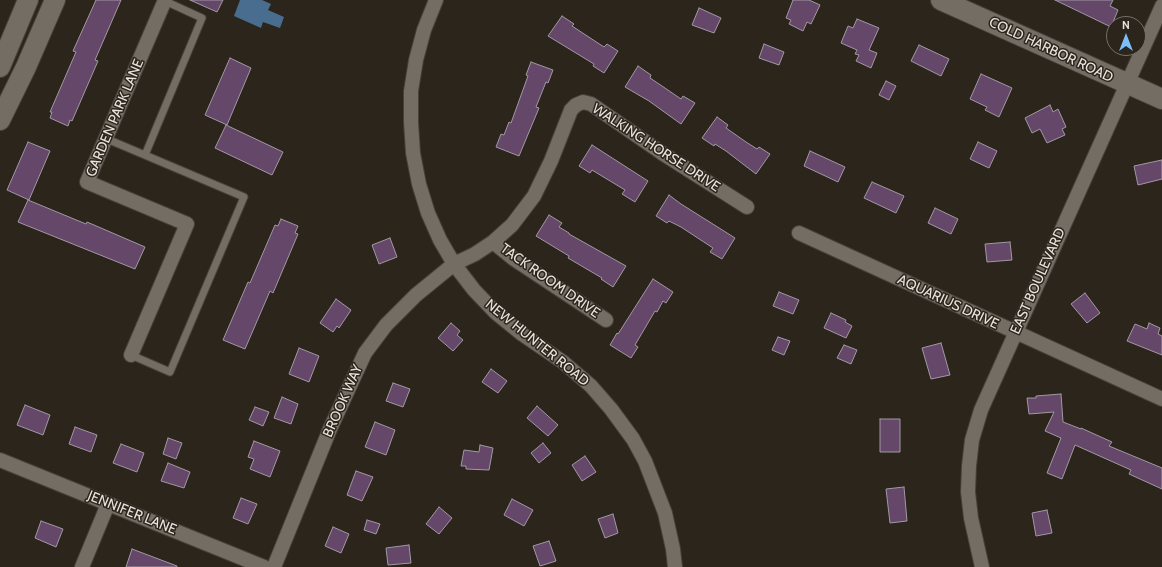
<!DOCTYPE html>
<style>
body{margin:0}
#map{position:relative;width:1162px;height:567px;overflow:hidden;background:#2b251c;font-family:Cabin,sans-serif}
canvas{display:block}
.north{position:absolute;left:1106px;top:16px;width:40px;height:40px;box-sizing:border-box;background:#2b251c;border:1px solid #767169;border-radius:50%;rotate:0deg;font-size:11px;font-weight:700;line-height:16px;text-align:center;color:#e7e3dd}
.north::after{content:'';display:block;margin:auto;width:14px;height:18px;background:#7dbef9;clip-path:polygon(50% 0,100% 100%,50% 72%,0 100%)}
</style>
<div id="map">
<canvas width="1162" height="567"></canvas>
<div class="north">N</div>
</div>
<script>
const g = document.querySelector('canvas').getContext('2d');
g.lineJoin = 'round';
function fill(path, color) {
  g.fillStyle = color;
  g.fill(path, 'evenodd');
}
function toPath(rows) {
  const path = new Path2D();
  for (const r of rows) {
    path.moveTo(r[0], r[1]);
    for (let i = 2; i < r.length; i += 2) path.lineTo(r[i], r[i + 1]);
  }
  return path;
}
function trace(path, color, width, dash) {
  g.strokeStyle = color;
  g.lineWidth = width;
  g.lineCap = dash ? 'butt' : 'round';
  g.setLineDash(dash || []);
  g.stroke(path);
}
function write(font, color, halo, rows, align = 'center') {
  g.font = font + ' Cabin,sans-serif';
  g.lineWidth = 3;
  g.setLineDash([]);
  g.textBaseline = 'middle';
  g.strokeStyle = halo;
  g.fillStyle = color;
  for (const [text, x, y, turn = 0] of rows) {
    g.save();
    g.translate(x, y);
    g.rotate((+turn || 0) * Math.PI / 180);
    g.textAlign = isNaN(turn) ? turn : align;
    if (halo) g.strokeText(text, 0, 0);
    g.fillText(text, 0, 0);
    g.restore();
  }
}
fill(toPath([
 [240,0,262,0,271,4,268,10,284,17,280,28,263,22,261,28,234,16]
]), '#486d8e');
const building = toPath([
 [96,0,121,0,95,60,98,61,72,121,70,120,68,126,50,118,52,112,50,112,76,52,73,51,96,0],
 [190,0,223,0,217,12,190,0],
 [793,0,809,0,820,5,811,24,807,22,803,31,789,24,791,20,786,18,793,0],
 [1055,0,1113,0,1110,6,1118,10,1111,27,1055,0],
 [699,8,721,18,714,33,692,25,699,8],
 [562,16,574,24,572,26,604,47,607,44,618,51,604,73,593,66,594,64,548,36,562,16],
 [857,19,879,28,869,50,877,53,871,68,856,61,859,55,855,54,857,50,841,43,848,26,853,28,857,19],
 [764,44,784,52,779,65,759,58,764,44],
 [919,45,949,59,941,76,911,61,919,45],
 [230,58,251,68,227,125,205,115,230,58],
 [531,62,553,70,548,83,546,82,536,107,539,108,519,156,496,147,501,134,504,135,509,122,511,123,528,76,526,75,531,62],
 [638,66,651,75,650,78,662,86,681,99,683,96,695,103,681,124,649,101,625,87,638,66],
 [981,74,1012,88,999,117,985,110,987,107,970,99,981,74],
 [886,81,896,86,889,100,879,95,886,81],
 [1050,105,1053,112,1058,109,1066,127,1062,129,1065,135,1047,143,1040,129,1032,133,1025,118,1050,105],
 [717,117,728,125,726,128,746,142,757,149,759,147,770,154,756,174,726,151,715,144,714,146,702,138,717,117],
 [226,125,283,152,272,175,215,148,226,125],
 [28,142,50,151,29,200,7,190,28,142],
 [978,142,997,151,989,168,970,159,978,142],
 [592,145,648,181,635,202,622,194,625,190,592,170,590,173,579,166,592,145],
 [810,151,845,167,838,182,804,166,810,151],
 [1162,160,1162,179,1138,185,1134,166,1162,160],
 [872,182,904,196,896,213,864,198,872,182],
 [669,195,681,204,735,238,722,259,710,252,713,248,681,227,669,221,667,223,656,216,669,195],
 [28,200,86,224,87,222,145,247,135,269,18,222,28,200],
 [935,208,958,219,951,234,928,223,935,208],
 [549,215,562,223,559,227,569,233,569,234,626,266,613,287,601,279,602,278,568,258,569,256,536,236,549,215],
 [281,219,298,226,295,233,298,234,273,293,270,291,245,349,223,340,248,282,250,283,275,225,278,226,281,219],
 [390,238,397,257,379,264,372,245,390,238],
 [1010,242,1012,260,987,262,985,244,1010,242],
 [653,279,673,292,666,303,663,301,657,312,655,311,635,345,638,347,631,358,610,345,617,333,618,334,653,279],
 [779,292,799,300,793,314,773,306,779,292],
 [1085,293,1100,313,1087,323,1071,304,1085,293],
 [336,299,351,310,339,328,337,326,333,332,320,323,336,299],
 [831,313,846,320,845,322,852,326,846,338,824,328,831,313],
 [451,323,460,331,457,335,463,340,453,351,438,338,451,323],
 [1149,323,1160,328,1158,334,1162,336,1162,355,1127,341,1135,324,1147,329,1149,323],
 [778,337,790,341,784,355,772,350,778,337],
 [941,343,950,375,931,379,922,348,941,343],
 [844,345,857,350,851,364,837,358,844,345],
 [299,348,319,356,309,382,289,374,299,348],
 [491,369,507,381,498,393,482,382,491,369],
 [393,383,410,389,403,407,386,401,393,383],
 [1061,394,1063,422,1081,429,1081,428,1112,442,1109,446,1162,468,1162,489,1129,474,1131,470,1075,445,1062,479,1047,473,1061,438,1045,431,1054,412,1029,414,1027,398,1036,398,1036,396,1061,394],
 [282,397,298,404,291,424,274,418,282,397],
 [25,405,50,415,43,435,17,425,25,405],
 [537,406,558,425,548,436,527,418,537,406],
 [255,407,269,412,263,426,249,420,255,407],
 [880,419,900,419,900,452,880,452,880,419],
 [375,422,395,430,386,455,365,447,375,422],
 [75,427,97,435,91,452,69,444,75,427],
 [168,438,182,443,176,459,163,454,168,438],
 [254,441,280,451,270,477,250,469,254,459,248,457,254,441],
 [543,443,551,453,539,463,531,453,543,443],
 [121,444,144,453,137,472,113,463,121,444],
 [480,445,493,448,489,470,466,469,466,466,461,466,464,450,479,452,480,445],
 [585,456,596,472,582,481,572,465,585,456],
 [168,463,190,472,184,488,161,481,168,463],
 [356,471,373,477,362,501,347,495,356,471],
 [904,487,907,521,890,523,886,489,904,487],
 [241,498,257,504,248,524,233,518,241,498],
 [512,499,533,510,524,526,504,515,512,499],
 [439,507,452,518,439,534,426,524,439,507],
 [1047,510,1052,533,1036,536,1032,513,1047,510],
 [613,514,618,533,605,538,598,519,613,514],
 [367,520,380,524,376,534,364,530,367,520],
 [41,521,63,529,56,547,35,538,41,521],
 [333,527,349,534,341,553,325,546,333,527],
 [549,541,556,561,540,566,533,546,549,541],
 [409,545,411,563,388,565,386,548,409,545],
 [132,549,177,566,177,567,126,567,132,549]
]);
fill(building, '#65476a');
trace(building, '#a199a3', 1);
const lane = toPath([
 [107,139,244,197,170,372,131,355],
 [145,155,202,18,165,1]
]);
const street = toPath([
 [436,0,424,30,416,60,411,91,411,122,413,153,419,184,428,213,440,240,454,264,474,290,495,312,522,334,563,362,591,386,611,409,633,439,645,461,665,513,673,549,675,567],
 [799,233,1162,399],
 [493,242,514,259,606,320],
 [131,355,187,224,87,182,165,0],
 [0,460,264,567],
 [82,567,108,504],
 [274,567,330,429,365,353,386,325,416,295,454,264,475,254,493,242,512,225,534,196,551,161,571,110,576,105,583,102,591,104,662,153,747,207],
 [982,567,971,518,968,492,969,466,972,440,981,410,1162,6]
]);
const secondary = toPath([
 [941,0,1162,99],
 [0,67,28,0],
 [0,120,26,67,55,0]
]);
trace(lane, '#47413a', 9);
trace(street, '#47413a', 16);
trace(secondary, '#47413a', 22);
trace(lane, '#746d63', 7);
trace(street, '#746d63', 14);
trace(secondary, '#746d63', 20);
write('14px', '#e7e3dd', '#2b251c', [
 ["COLD HARBOR ROAD",1051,50,25],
 ["GARDEN PARK LANE",115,118,-67],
 ["WALKING HORSE DRIVE",656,148,33],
 ["TACK ROOM DRIVE",550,281,35],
 ["EAST BOULEVARD",1038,281,-66],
 ["AQUARIUS DRIVE",948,302,25],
 ["NEW HUNTER ROAD",537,343,39],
 ["BROOK WAY",343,401,-66],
 ["JENNIFER LANE",132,513,22]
]);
</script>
